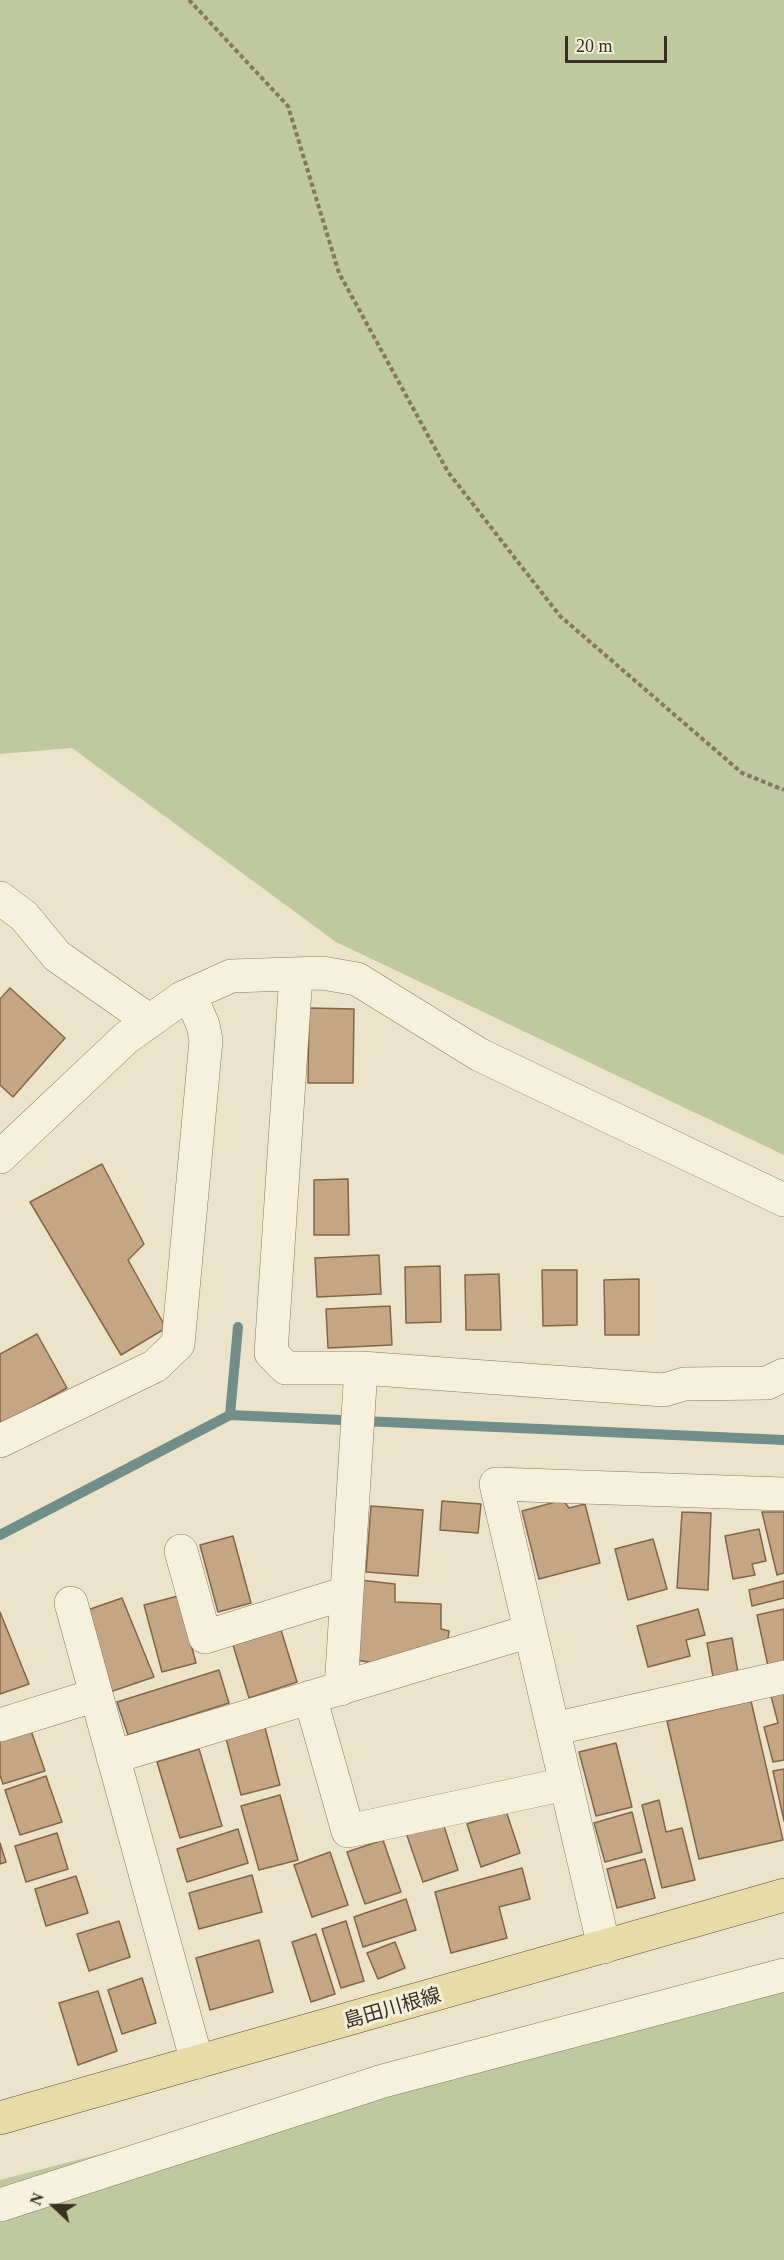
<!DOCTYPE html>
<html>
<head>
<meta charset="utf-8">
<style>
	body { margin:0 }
	#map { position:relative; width:784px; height:2260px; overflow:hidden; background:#ebe4ca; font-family:Georgia,serif }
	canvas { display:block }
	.north { position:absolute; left:24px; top:2176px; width:60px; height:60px; -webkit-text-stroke:4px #f3eed9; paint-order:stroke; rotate:292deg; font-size:16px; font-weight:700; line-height:24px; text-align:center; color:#382f22 }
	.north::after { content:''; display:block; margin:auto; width:21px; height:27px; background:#382f22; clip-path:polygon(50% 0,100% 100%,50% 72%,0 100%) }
	.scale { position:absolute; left:565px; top:36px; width:102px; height:27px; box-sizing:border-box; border:3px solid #382f22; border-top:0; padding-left:8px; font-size:18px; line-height:21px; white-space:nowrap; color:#382f22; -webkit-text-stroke:4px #f3eed9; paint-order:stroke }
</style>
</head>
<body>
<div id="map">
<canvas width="784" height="2260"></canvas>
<div class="north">N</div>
<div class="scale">20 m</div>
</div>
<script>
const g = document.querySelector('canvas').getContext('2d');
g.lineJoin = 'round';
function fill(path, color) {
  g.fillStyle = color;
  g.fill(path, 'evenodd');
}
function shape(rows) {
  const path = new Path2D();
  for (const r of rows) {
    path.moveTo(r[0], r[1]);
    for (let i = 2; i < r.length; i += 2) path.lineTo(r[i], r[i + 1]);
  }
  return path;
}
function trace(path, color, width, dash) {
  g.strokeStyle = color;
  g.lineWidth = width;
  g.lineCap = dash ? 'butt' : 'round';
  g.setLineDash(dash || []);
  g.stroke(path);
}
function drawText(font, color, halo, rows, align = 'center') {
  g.font = font + ' Georgia,"Noto Sans JP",serif';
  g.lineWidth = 6;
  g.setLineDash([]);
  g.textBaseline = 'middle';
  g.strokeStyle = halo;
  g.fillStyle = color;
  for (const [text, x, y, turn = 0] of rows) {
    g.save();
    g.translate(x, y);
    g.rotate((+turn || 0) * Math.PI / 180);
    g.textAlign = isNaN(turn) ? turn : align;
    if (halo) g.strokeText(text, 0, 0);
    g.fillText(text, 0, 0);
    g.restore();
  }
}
const green = shape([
	[0,0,784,0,784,1155,336,942,72,748,0,754],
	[784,1977,784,2260,0,2260,0,2180]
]);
const stream = shape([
	[230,1415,238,1327],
	[0,1535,230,1415,784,1440]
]);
const building = shape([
	[10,988,65,1038,13,1097,0,1085,0,999,10,988],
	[309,1008,354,1009,353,1083,308,1083,309,1008],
	[102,1164,144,1244,128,1260,166,1328,121,1355,30,1202,102,1164],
	[348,1179,349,1235,314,1235,314,1180,348,1179],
	[379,1255,381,1294,317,1297,315,1258,379,1255],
	[440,1266,441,1322,406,1323,405,1267,440,1266],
	[542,1270,577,1270,577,1325,543,1326,542,1270],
	[499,1274,501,1330,466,1330,465,1275,499,1274],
	[639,1279,639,1335,605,1335,604,1280,639,1279],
	[390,1306,392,1345,328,1348,326,1309,390,1306],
	[37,1334,67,1388,0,1425,0,1354,37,1334],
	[563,1500,569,1508,585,1504,600,1563,539,1579,522,1511,563,1500],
	[442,1501,481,1504,478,1533,440,1530,442,1501],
	[371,1506,423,1510,418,1576,366,1572,371,1506],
	[682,1512,711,1513,708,1590,677,1588,682,1512],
	[762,1512,784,1512,784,1573,777,1575,762,1512],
	[759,1529,766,1561,752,1564,755,1575,733,1579,725,1536,759,1529],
	[233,1536,251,1603,218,1612,200,1545,233,1536],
	[653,1539,667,1589,628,1600,615,1549,653,1539],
	[360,1580,395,1584,395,1602,441,1604,441,1629,449,1631,447,1646,386,1665,356,1660,360,1580],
	[784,1581,784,1598,752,1606,749,1590,784,1581],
	[178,1596,196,1663,162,1672,144,1605,178,1596],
	[122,1598,154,1677,104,1694,76,1614,122,1598],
	[698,1609,705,1635,686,1640,690,1656,648,1667,637,1626,698,1609],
	[784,1609,784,1662,768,1666,757,1615,784,1609],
	[0,1612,29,1684,0,1694,0,1612],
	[281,1630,297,1682,249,1698,233,1645,281,1630],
	[732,1638,738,1673,713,1677,707,1643,732,1638],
	[219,1670,229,1703,128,1735,117,1702,219,1670],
	[784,1689,784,1760,773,1762,764,1727,778,1723,770,1692,784,1689],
	[751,1701,783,1840,699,1859,667,1721,751,1701],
	[263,1720,280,1785,241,1795,224,1731,263,1720],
	[29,1725,45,1771,3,1784,0,1775,0,1735,29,1725],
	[616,1743,632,1807,596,1816,579,1752,616,1743],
	[199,1749,222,1826,180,1838,157,1762,199,1749],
	[784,1769,784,1821,773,1771,784,1769],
	[46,1776,62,1822,20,1835,5,1790,46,1776],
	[280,1795,298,1860,259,1870,241,1806,280,1795],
	[659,1800,666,1832,682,1828,695,1880,662,1888,642,1805,659,1800],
	[506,1811,520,1853,481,1867,467,1824,506,1811],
	[632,1812,642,1852,605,1862,594,1823,632,1812],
	[441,1817,458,1870,423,1882,405,1830,441,1817],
	[238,1829,248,1863,187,1882,177,1849,238,1829],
	[57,1833,68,1869,26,1882,15,1846,57,1833],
	[383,1840,401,1892,365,1904,347,1852,383,1840],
	[0,1843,6,1862,0,1864,0,1843],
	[330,1852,348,1905,312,1917,294,1865,330,1852],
	[645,1859,655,1898,617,1908,607,1869,645,1859],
	[522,1868,530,1899,499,1907,507,1938,451,1953,435,1892,522,1868],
	[252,1875,262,1912,199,1929,189,1893,252,1875],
	[76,1876,88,1913,46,1926,35,1889,76,1876],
	[406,1899,416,1930,363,1947,354,1917,406,1899],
	[119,1921,130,1957,89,1971,77,1934,119,1921],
	[346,1921,364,1981,341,1988,322,1929,346,1921],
	[316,1934,335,1994,311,2002,292,1942,316,1934],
	[259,1940,273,1992,210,2010,196,1958,259,1940],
	[395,1942,405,1968,378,1979,367,1953,395,1942],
	[142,1978,156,2023,122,2034,108,1990,142,1978],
	[98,1991,117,2051,78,2065,59,2003,98,1991]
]);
const path = shape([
	[189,0,288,106,339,273,448,472,560,616,742,773,784,790]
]);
const street = shape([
	[0,898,24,916,57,956,150,1021],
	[296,974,271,1353,286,1368,361,1368,664,1390,684,1384,767,1383,784,1375],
	[0,1157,126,1038,182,998,231,976,322,973,357,979,480,1055,784,1200],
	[0,1441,155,1366,178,1344,206,1040,203,1025,190,995],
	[181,1551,205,1637,346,1593],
	[71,1603,197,2062],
	[341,1689,361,1368],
	[310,1697,348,1831,565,1784],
	[0,1725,96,1695],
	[553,1729,784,1677],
	[113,1757,530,1631],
	[604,1947,496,1484,784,1494],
	[0,2205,383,2081,784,1975]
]);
const primary = shape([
	[0,2118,784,1895]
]);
const streetNames = [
	["島田川根線",392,2007,-16]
];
fill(green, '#bfc89f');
trace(stream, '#718e8a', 10);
fill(building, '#c5a684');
trace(building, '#836548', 1.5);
trace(street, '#867860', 34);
trace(primary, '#554634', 34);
trace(path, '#867860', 4, [4.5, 3]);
trace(street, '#f6f1dd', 33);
trace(primary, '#e9dba7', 33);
drawText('20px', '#382f22', '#f3eed9', streetNames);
</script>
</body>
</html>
